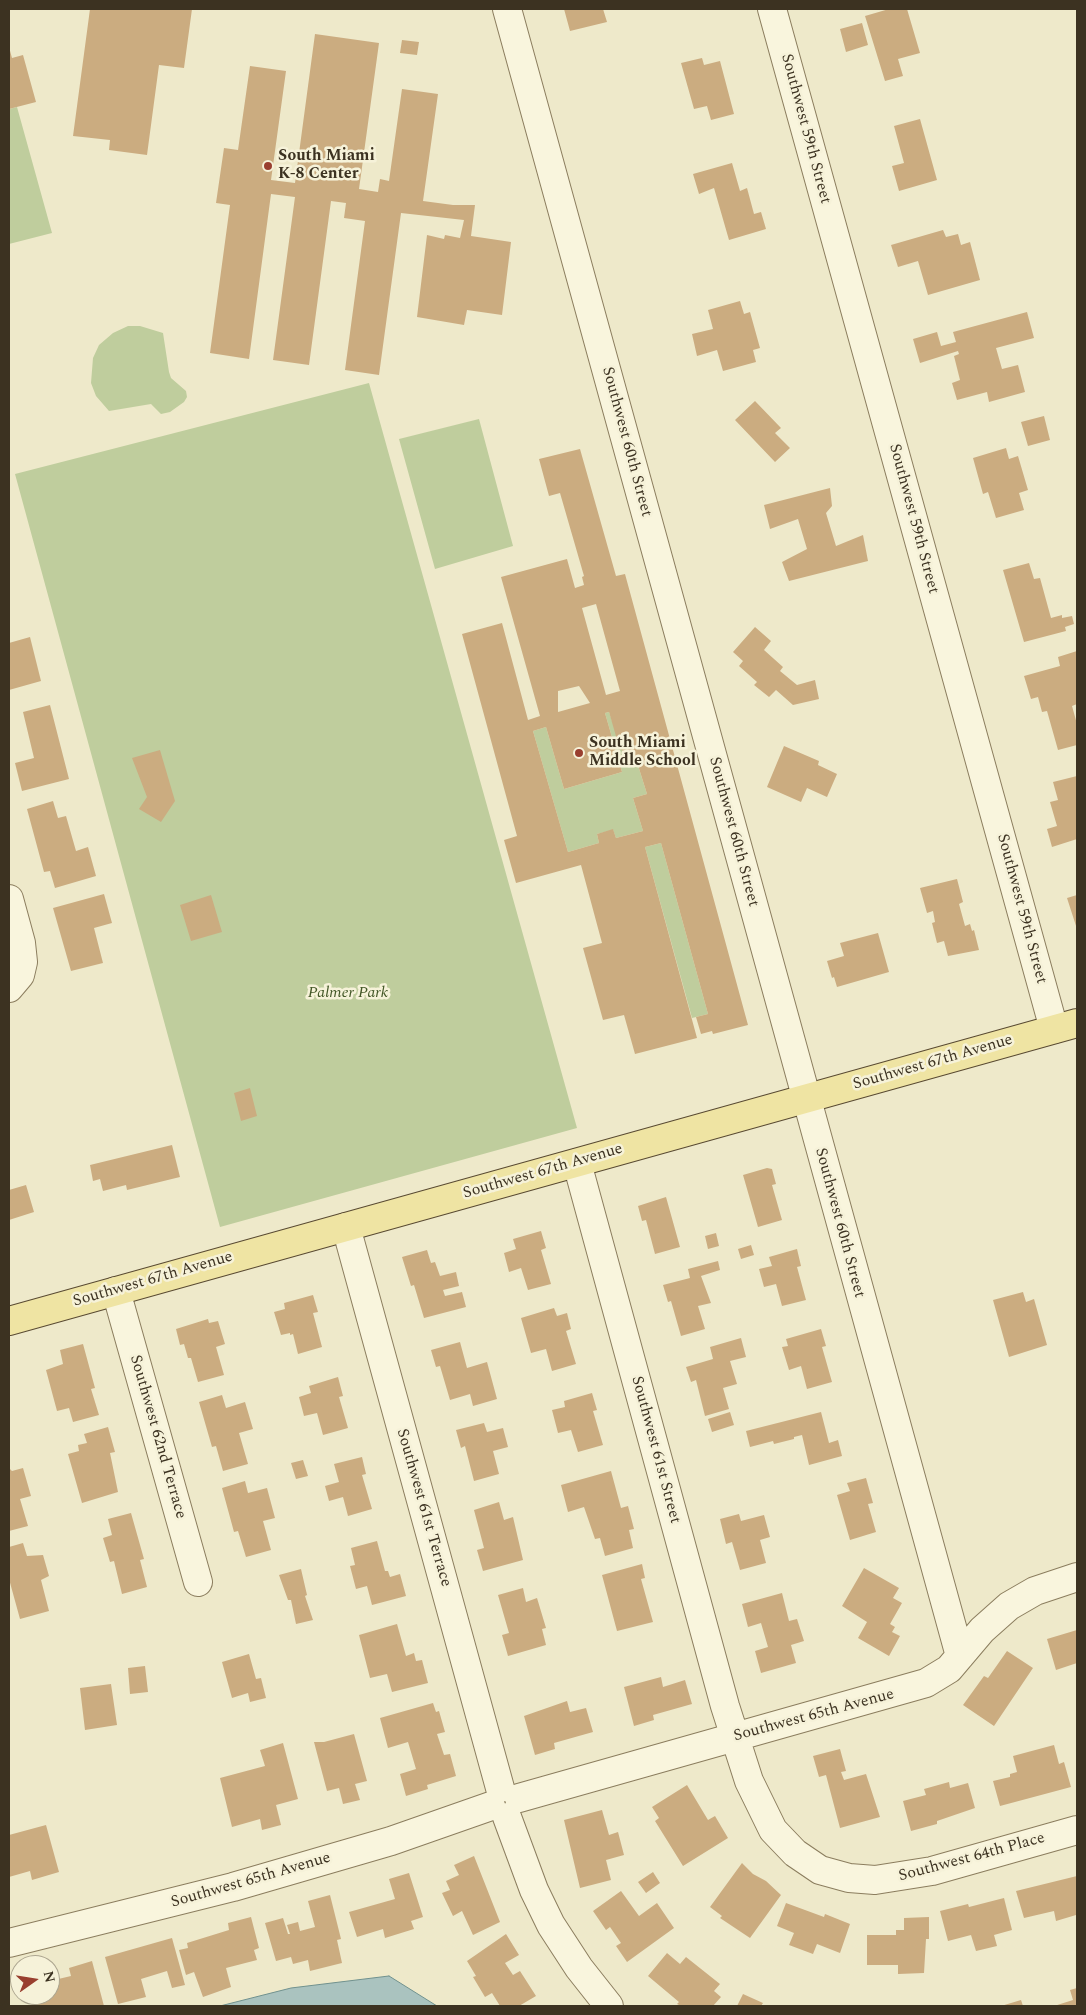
<!DOCTYPE html>
<html>
<head>
<meta charset="utf-8">
<style>
	body { margin:0 }
	#map { position:relative; width:1086px; height:2015px; overflow:hidden; background:#eee9ca; font-family:Spectral,serif }
	canvas { display:block }
	.frame { position:absolute; inset:0; border:10px solid #3c3221; pointer-events:none }
	.north { position:absolute; left:10px; top:1955px; width:50px; height:50px; box-sizing:border-box; background:#f6f2d9; border:1px solid #aca58f; border-radius:50%; rotate:77deg; font-size:14px; font-weight:700; line-height:20px; text-align:center; color:#3c3221 }
	.north::after { content:''; display:block; margin:auto; width:18px; height:22px; background:#993f2f; clip-path:polygon(50% 0,100% 100%,50% 72%,0 100%) }
</style>
</head>
<body>
<div id="map">
<canvas width="1086" height="2015"></canvas>
<div class="frame"></div>
<div class="north">N</div>
</div>
<script>
const g = document.querySelector('canvas').getContext('2d');
g.lineJoin = 'round';
function fill(path, color) {
  g.fillStyle = color;
  g.fill(path, 'evenodd');
}
function shape(rows) {
  const path = new Path2D();
  for (const r of rows) {
    path.moveTo(r[0], r[1]);
    for (let i = 2; i < r.length; i += 2) path.lineTo(r[i], r[i + 1]);
  }
  return path;
}
function trace(path, color, width, dash) {
  g.strokeStyle = color;
  g.lineWidth = width;
  g.lineCap = dash ? 'butt' : 'round';
  g.setLineDash(dash || []);
  g.stroke(path);
}
function drawText(font, color, halo, rows, align = 'center') {
  g.font = font + ' Spectral,serif';
  g.lineWidth = 5;
  g.setLineDash([]);
  g.textBaseline = 'middle';
  g.strokeStyle = halo;
  g.fillStyle = color;
  for (const [text, x, y, turn = 0] of rows) {
    g.save();
    g.translate(x, y);
    g.rotate((+turn || 0) * Math.PI / 180);
    g.textAlign = isNaN(turn) ? turn : align;
    if (halo) g.strokeText(text, 0, 0);
    g.fillText(text, 0, 0);
    g.restore();
  }
}
const green = shape([
	[17,107,52,233,9,244,9,109],
	[128,326,140,326,163,333,169,372,171,378,186,391,187,397,184,402,170,412,161,414,151,404,109,411,96,396,91,383,93,358,99,345,113,333],
	[369,383,577,1128,220,1227,15,474],
	[479,419,513,546,435,569,399,439],
	[609,712,626,761,636,759,647,794,633,798,643,831,616,838,613,830,597,834,599,843,568,852,533,731,546,727,564,789,622,772,605,713],
	[661,843,708,1014,692,1018,645,847]
]);
const water = shape([
	[389,1976,437,2006,220,2006,291,1988,389,1976]
]);
const building = shape([
	[90,9,192,9,184,68,159,65,147,155,109,150,110,140,73,136],
	[564,9,603,9,607,22,570,31],
	[889,9,907,9,920,53,898,59,903,76,885,81,865,16],
	[862,23,868,45,846,52,840,29],
	[315,34,379,43,359,189,378,192,380,179,389,181,402,89,438,94,423,201,453,205,475,205,471,236,511,242,502,315,467,310,464,325,417,317,427,235,444,239,445,235,460,238,464,220,401,213,379,375,345,370,365,221,344,218,346,203,331,201,309,365,273,360,295,197,271,194,249,359,210,353,230,205,216,203,224,148,238,150,250,66,286,71,271,180,295,183],
	[402,40,419,42,417,55,400,53],
	[9,47,12,58,23,55,36,102,9,109],
	[702,58,704,65,720,61,734,114,711,120,707,106,694,109,681,63],
	[920,119,937,180,899,191,892,166,904,163,894,126],
	[732,163,740,191,747,188,754,214,761,212,766,229,729,240,714,188,699,194,693,174],
	[943,230,946,237,958,234,961,245,970,242,980,280,928,295,918,261,898,267,891,245],
	[740,301,744,314,750,312,760,348,753,350,756,362,723,371,717,350,697,356,692,334,713,329,708,310],
	[1027,312,1034,338,996,348,1002,369,1018,365,1025,392,989,402,987,392,957,400,952,383,960,380,954,356,959,354,958,351,920,363,913,339,937,332,941,346,956,342,953,332],
	[755,401,781,428,775,433,790,448,775,462,735,420],
	[1044,416,1050,440,1028,446,1021,422],
	[1006,448,1009,459,1018,456,1028,490,1019,493,1024,510,996,518,988,492,983,494,973,458],
	[580,449,616,576,625,574,748,1025,713,1034,712,1031,701,1034,696,1017,708,1014,661,843,645,847,697,1038,635,1054,624,1015,603,1020,583,948,602,943,581,865,516,883,504,840,517,836,462,634,502,623,528,720,540,716,501,577,567,559,575,588,584,585,582,577,584,576,560,493,549,496,539,459],
	[596,604,620,691,606,695,582,608],
	[579,686,590,703,558,712,558,691],
	[609,712,620,750,622,749,626,761,636,759,647,794,633,798,643,831,616,838,613,829,597,834,599,843,568,852,533,731,546,727,564,789,622,772,605,713],
	[830,488,832,506,826,513,836,546,863,535,868,561,789,581,782,562,807,549,798,519,770,529,764,505],
	[1029,563,1034,579,1040,578,1051,618,1062,615,1062,618,1072,616,1074,624,1065,627,1066,631,1024,642,1003,570],
	[755,627,771,641,764,650,783,667,780,671,797,685,815,680,819,699,793,705,776,690,769,697,754,685,757,682,739,666,743,661,733,652],
	[30,637,41,681,9,690,9,643],
	[1077,651,1077,704,1072,706,1077,724,1077,745,1058,750,1047,711,1042,712,1038,697,1031,699,1024,676,1060,666,1058,657],
	[50,705,69,779,22,791,15,763,34,758,23,712],
	[784,746,819,761,818,765,837,774,827,797,807,788,801,802,767,787],
	[160,750,175,801,161,822,139,809,147,797,132,758],
	[1077,776,1077,839,1052,847,1047,829,1057,826,1050,802,1058,800,1053,782],
	[53,801,58,818,66,816,76,851,88,847,96,876,55,888,50,871,44,872,27,809],
	[957,879,963,902,959,904,965,926,970,924,972,931,974,930,979,950,948,956,944,941,937,943,932,923,935,922,933,911,927,913,920,888],
	[104,894,112,923,94,928,103,963,71,971,53,908],
	[211,895,222,932,191,941,180,905],
	[1077,895,1077,929,1067,898],
	[878,933,889,972,837,987,834,977,832,978,827,961,844,956,840,943],
	[250,1088,257,1116,241,1121,234,1093],
	[172,1145,180,1177,127,1190,126,1185,103,1191,100,1179,93,1181,90,1165],
	[767,1168,772,1169,776,1184,772,1185,782,1220,758,1227,743,1175],
	[26,1185,34,1212,9,1220,9,1190],
	[666,1197,680,1247,655,1254,646,1220,642,1221,638,1206],
	[541,1231,546,1248,541,1250,551,1284,528,1290,521,1268,509,1272,504,1253,516,1249,513,1239],
	[716,1233,719,1246,708,1249,705,1236],
	[751,1245,754,1255,741,1259,738,1249],
	[797,1249,801,1266,797,1267,806,1300,782,1306,776,1284,764,1287,759,1269,772,1266,769,1257],
	[427,1250,431,1263,435,1262,440,1276,456,1272,459,1286,443,1290,445,1296,462,1292,466,1307,424,1318,414,1285,411,1286,402,1257],
	[718,1261,720,1270,701,1276,711,1303,698,1306,705,1329,681,1336,671,1301,668,1302,663,1285,690,1278,688,1269],
	[1023,1292,1026,1302,1034,1299,1047,1345,1009,1357,993,1300],
	[313,1295,318,1312,313,1313,322,1347,298,1354,293,1334,290,1335,290,1333,281,1335,274,1312,285,1309,284,1303],
	[554,1308,557,1316,567,1313,571,1329,566,1331,576,1364,552,1371,546,1349,531,1353,521,1318],
	[208,1319,209,1323,218,1321,225,1344,216,1347,224,1375,198,1382,191,1358,188,1358,184,1344,180,1345,176,1329],
	[821,1329,826,1346,822,1347,832,1382,807,1389,801,1366,789,1370,782,1347,788,1346,786,1339],
	[741,1338,746,1357,730,1361,737,1384,723,1388,729,1409,705,1416,696,1380,691,1382,686,1367,713,1359,710,1347],
	[460,1342,467,1368,487,1362,497,1399,473,1406,470,1394,450,1400,440,1366,436,1367,431,1350],
	[83,1344,95,1388,91,1389,99,1415,73,1422,69,1408,57,1411,46,1370,63,1364,60,1350],
	[338,1377,343,1396,339,1397,348,1428,323,1435,317,1413,304,1416,299,1397,311,1393,309,1386],
	[592,1393,597,1410,593,1411,603,1445,578,1452,571,1430,558,1433,552,1410,565,1407,564,1401],
	[222,1395,226,1408,245,1402,253,1429,239,1433,248,1464,223,1471,216,1446,212,1447,199,1402],
	[730,1412,734,1425,712,1432,708,1419],
	[821,1412,829,1443,838,1440,842,1456,809,1465,802,1435,794,1437,794,1439,774,1444,773,1441,750,1447,746,1431],
	[484,1423,487,1432,503,1428,508,1447,493,1451,499,1474,474,1481,465,1446,461,1448,456,1430],
	[108,1427,115,1452,110,1453,118,1492,82,1503,68,1454,79,1451,78,1445,87,1443,84,1434],
	[362,1457,366,1474,362,1475,372,1509,348,1516,343,1497,329,1501,325,1486,339,1482,334,1464],
	[303,1460,308,1476,296,1479,291,1463],
	[9,1468,12,1471,23,1468,31,1496,20,1499,28,1526,9,1531],
	[611,1471,621,1508,628,1506,634,1529,629,1530,633,1548,605,1556,600,1538,595,1539,584,1507,568,1512,561,1485],
	[866,1478,873,1503,868,1504,876,1532,850,1540,837,1495,850,1491,847,1483],
	[245,1481,248,1493,267,1488,275,1518,263,1521,271,1550,246,1557,238,1531,234,1532,222,1488],
	[499,1502,504,1520,513,1517,523,1560,483,1571,477,1550,484,1548,474,1510],
	[131,1513,144,1559,140,1560,147,1587,122,1594,114,1561,110,1562,103,1538,112,1535,108,1519],
	[739,1514,741,1521,764,1515,770,1537,760,1540,766,1563,740,1570,732,1542,726,1544,720,1519],
	[377,1541,385,1571,388,1571,390,1577,400,1574,406,1596,372,1605,367,1586,356,1589,350,1566,355,1565,351,1548],
	[23,1543,27,1556,43,1555,49,1576,41,1580,49,1611,20,1619,9,1579,9,1547],
	[642,1564,645,1578,641,1579,653,1622,617,1631,602,1575],
	[864,1568,899,1588,893,1598,902,1603,890,1624,895,1627,892,1632,900,1636,889,1656,858,1638,867,1622,842,1606],
	[301,1569,307,1595,305,1596,313,1620,296,1624,291,1600,288,1600,279,1575],
	[523,1588,526,1602,537,1598,546,1628,542,1629,546,1645,508,1656,502,1635,509,1633,498,1595],
	[782,1593,789,1621,797,1619,804,1641,791,1645,796,1663,761,1673,755,1651,768,1647,761,1623,748,1627,742,1604],
	[397,1624,406,1656,414,1653,416,1661,422,1660,428,1683,392,1692,387,1674,370,1678,359,1635],
	[1077,1630,1077,1663,1056,1670,1047,1639],
	[1007,1651,1033,1668,994,1726,963,1705,984,1676,988,1678],
	[249,1654,256,1679,261,1678,266,1698,250,1702,248,1693,232,1698,222,1662],
	[145,1666,148,1692,130,1694,128,1668],
	[661,1677,663,1687,685,1680,692,1704,653,1715,654,1720,634,1726,624,1687],
	[111,1684,117,1725,85,1730,80,1688],
	[567,1701,570,1712,586,1708,593,1732,554,1743,555,1749,535,1755,524,1716],
	[433,1703,436,1712,439,1711,445,1732,437,1734,444,1755,450,1754,456,1776,427,1785,428,1789,406,1796,400,1774,416,1769,408,1742,388,1748,380,1718],
	[354,1734,367,1781,355,1784,360,1800,343,1804,339,1788,327,1791,314,1742,324,1742],
	[283,1743,298,1799,276,1805,281,1825,262,1830,260,1819,232,1827,220,1778,265,1766,260,1750],
	[1054,1745,1059,1764,1064,1762,1071,1787,1000,1806,993,1781,1010,1777,1010,1774,1017,1772,1013,1756],
	[840,1749,846,1771,841,1772,844,1780,866,1774,880,1817,840,1828,826,1775,819,1777,813,1756],
	[949,1782,950,1788,968,1783,975,1808,937,1821,937,1824,911,1831,903,1801,926,1795,924,1789],
	[687,1785,708,1820,715,1816,728,1838,683,1866,655,1821,659,1818,652,1807],
	[602,1810,609,1835,618,1832,624,1855,606,1860,611,1880,580,1888,564,1820],
	[46,1825,59,1872,32,1880,30,1871,9,1877,9,1835],
	[474,1856,500,1922,473,1935,462,1911,453,1916,442,1893,450,1890,446,1881,459,1875,454,1865],
	[742,1863,753,1874,766,1881,781,1895,750,1938,720,1918,722,1916,710,1907],
	[653,1872,660,1883,646,1893,638,1882],
	[409,1873,423,1917,411,1921,414,1929,385,1938,383,1929,357,1937,349,1912,395,1899,389,1879],
	[1077,1876,1076,1915,1056,1921,1054,1911,1024,1918,1016,1891],
	[621,1891,639,1916,657,1903,674,1928,627,1962,616,1946,621,1943,610,1927,606,1930,593,1911],
	[330,1895,341,1939,337,1940,342,1963,310,1971,308,1960,293,1964,291,1957,276,1961,265,1923,283,1918,288,1934,290,1934,287,1925,298,1922,300,1931,315,1927,308,1901],
	[1004,1898,1012,1930,994,1935,997,1946,976,1951,971,1935,948,1941,940,1911,968,1904,969,1907],
	[786,1903,824,1917,825,1914,850,1924,840,1953,817,1944,813,1954,789,1945,794,1933,777,1926],
	[251,1917,259,1948,254,1950,257,1960,226,1968,231,1987,203,1997,194,1972,186,1975,179,1950,188,1948,187,1943,229,1930,228,1923],
	[929,1917,929,1939,926,1939,924,1973,898,1974,898,1965,867,1965,867,1935,896,1935,896,1930,904,1930,904,1918],
	[506,1934,519,1955,505,1963,513,1975,520,1971,536,1996,519,2006,500,2006,492,1993,485,1997,473,1977,476,1976,467,1961],
	[172,1938,185,1985,172,1988,167,1971,141,1979,146,1997,118,2004,105,1957],
	[667,1953,680,1964,686,1957,720,1984,714,1991,721,1997,713,2006,681,2006,677,2004,679,2002,648,1976],
	[92,1961,104,2006,32,2006,29,1995,50,1995,50,1981,71,1976,69,1968],
	[1077,1988,1077,2006,1054,2006,1073,2000,1070,1990],
	[743,1994,763,2003,761,2006,737,2006],
	[1021,2000,1023,2006,1001,2006]
]);
const minor = shape([
	[507,9,960,1656],
	[772,9,1054,1029],
	[9,899,21,943,23,962,20,975,9,988],
	[577,1163,725,1706,749,1781,773,1830,795,1853,820,1870,849,1878,875,1880,932,1871,1077,1830],
	[346,1227,500,1788],
	[116,1291,198,1582],
	[519,1798,926,1683,949,1669,982,1630,1009,1606,1035,1591,1077,1577],
	[507,1817,534,1890,551,1925,579,1968,609,2006],
	[9,1943,233,1887,391,1841,491,1806]
]);
const major = shape([
	[9,1321,1077,1023]
]);
const markers = [
	[268,166,5,"#993f2f"],
	[579,753,5,"#993f2f"]
];
const streetNames = [
	["Southwest 59th Street",805,129,75],
	["Southwest 60th Street",626,442,75],
	["Southwest 59th Street",913,519,75],
	["Southwest 60th Street",733,832,75],
	["Southwest 59th Street",1021,909,75],
	["Southwest 67th Avenue",933,1063,-16],
	["Southwest 67th Avenue",543,1172,-16],
	["Southwest 60th Street",839,1223,75],
	["Southwest 67th Avenue",153,1280,-16],
	["Southwest 62nd Terrace",157,1437,74],
	["Southwest 61st Street",655,1450,75],
	["Southwest 61st Terrace",423,1508,74],
	["Southwest 65th Avenue",814,1716,-15],
	["Southwest 64th Place",972,1858,-15],
	["Southwest 65th Avenue",251,1881,-16]
];
const poiNames = [
	["South Miami",278,157],
	["K-8 Center",278,175],
	["South Miami",589,744],
	["Middle School",589,762]
];
const parkNames = [
	["Palmer Park",348,994]
];
fill(green, '#bfcd9d');
fill(water, '#aac3bf');
trace(water, '#70918e', 1);
fill(building, '#cbac80');
trace(minor, '#8b7d5e', 30);
trace(major, '#594a32', 30);
trace(minor, '#f9f5dd', 28);
trace(major, '#efe4a3', 28);
for (const [x, y, r, color] of markers) {
  const dot = new Path2D();
  dot.arc(x, y, r, 0, 2 * Math.PI);
  g.fillStyle = color;
  g.fill(dot);
  trace(dot, '#f6f2d9', 2);
}
drawText('16px', '#3c3221', '#f6f2d9', streetNames);
drawText('bold 16px', '#3c3221', '#f6f2d9', poiNames, 'left');
drawText('italic 16px', '#445828', '#f6f2d9', parkNames);
</script>
</body>
</html>
